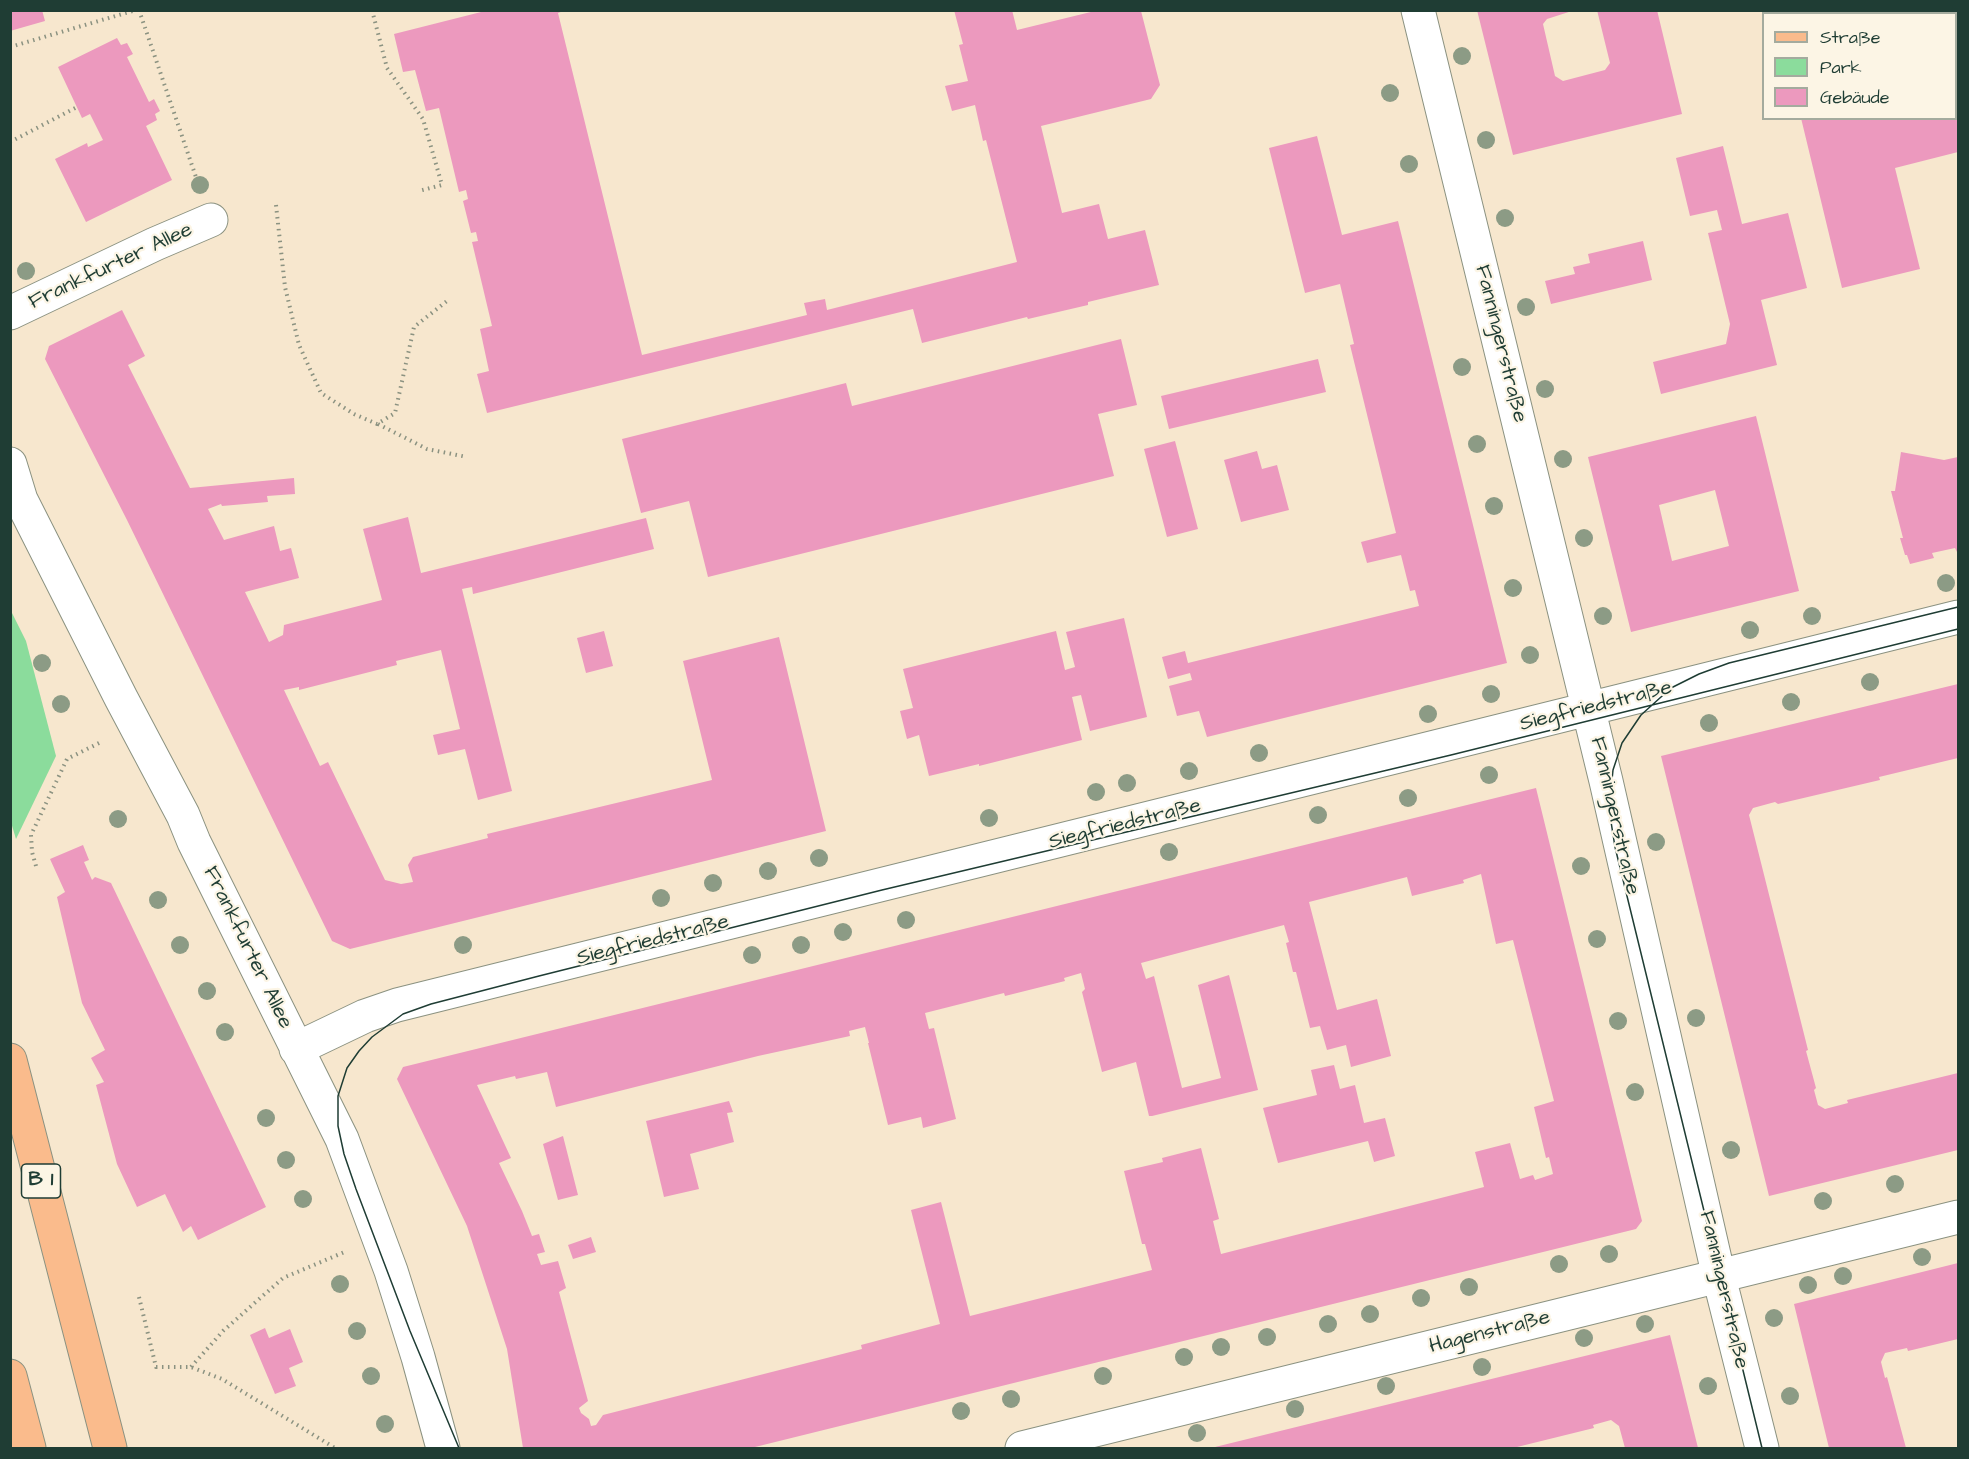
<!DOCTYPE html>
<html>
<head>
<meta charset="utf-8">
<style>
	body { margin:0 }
	#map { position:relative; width:1969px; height:1459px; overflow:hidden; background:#f7e7ce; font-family:"Architects Daughter",sans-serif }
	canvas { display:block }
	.frame { position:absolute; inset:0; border:12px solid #1f3d34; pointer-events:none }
	.legend { position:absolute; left:1762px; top:12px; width:195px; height:108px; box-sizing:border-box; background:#fcf5e5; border:2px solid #a4ab9e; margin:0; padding:8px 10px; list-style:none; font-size:18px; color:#1f3d34 }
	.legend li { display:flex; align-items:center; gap:12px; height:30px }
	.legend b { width:30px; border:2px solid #a4ab9e }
</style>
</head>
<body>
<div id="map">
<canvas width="1969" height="1459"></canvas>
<div class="frame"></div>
<ul class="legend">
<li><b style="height:8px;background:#fabb8c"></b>Straße</li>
<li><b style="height:16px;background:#8bdc9c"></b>Park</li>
<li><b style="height:16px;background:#ec99be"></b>Gebäude</li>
</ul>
</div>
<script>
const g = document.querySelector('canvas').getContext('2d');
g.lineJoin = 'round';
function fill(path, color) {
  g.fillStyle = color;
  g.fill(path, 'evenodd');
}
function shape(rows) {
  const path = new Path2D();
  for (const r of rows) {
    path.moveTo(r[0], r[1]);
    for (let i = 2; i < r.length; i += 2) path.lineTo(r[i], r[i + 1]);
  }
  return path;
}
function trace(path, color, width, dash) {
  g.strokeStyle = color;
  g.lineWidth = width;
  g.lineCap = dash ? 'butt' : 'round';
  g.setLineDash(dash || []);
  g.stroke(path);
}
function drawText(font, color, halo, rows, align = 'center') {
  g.font = font + ' "Architects Daughter",sans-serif';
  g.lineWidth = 4.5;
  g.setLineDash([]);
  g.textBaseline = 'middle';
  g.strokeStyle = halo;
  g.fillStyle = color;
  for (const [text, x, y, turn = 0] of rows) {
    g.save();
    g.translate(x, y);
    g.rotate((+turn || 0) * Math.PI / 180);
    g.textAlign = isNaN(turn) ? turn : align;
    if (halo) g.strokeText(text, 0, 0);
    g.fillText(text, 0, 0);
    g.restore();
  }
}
const green = shape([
	[10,609,26,641,56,756,16,839,10,819]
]);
const building = shape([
	[10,10,42,10,45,21,10,31],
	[489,10,566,10,558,13,642,355,807,315,804,303,825,299,827,310,1017,262,986,140,983,141,975,105,952,111,945,86,968,81,959,45,963,44,954,10,1012,10,1017,30,1099,10,1141,11,1160,85,1151,99,1041,126,1062,213,1099,204,1108,239,1145,230,1159,285,1088,302,1088,305,1028,319,1027,317,922,343,913,309,487,413,477,374,489,371,480,329,492,326,472,242,478,241,476,232,471,233,463,201,468,199,466,190,459,192,439,108,426,111,415,70,403,72,394,34],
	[1477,10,1575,10,1547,19,1543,24,1555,76,1563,81,1605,70,1610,63,1597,10,1657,10,1682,114,1513,155],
	[117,38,121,45,127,43,133,54,127,57,149,102,154,99,160,111,155,114,157,120,146,126,172,180,86,222,55,159,87,143,88,147,103,140,90,114,82,118,58,67],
	[1956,68,1958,68,1958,152,1895,168,1920,269,1842,288,1801,118,1956,118],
	[1317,136,1342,235,1398,221,1507,663,1207,737,1199,711,1177,716,1169,686,1192,680,1190,673,1168,679,1162,657,1185,651,1188,663,1419,606,1415,590,1410,591,1401,555,1367,563,1361,542,1396,533,1350,345,1354,344,1340,284,1305,293,1269,148],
	[1723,146,1742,224,1788,213,1807,288,1761,300,1777,365,1661,394,1653,362,1726,344,1730,324,1708,233,1722,230,1717,210,1690,216,1676,158],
	[1643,241,1652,280,1551,304,1545,281,1575,274,1573,267,1590,263,1588,254],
	[122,310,145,356,128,365,190,488,294,478,295,494,267,496,268,502,222,506,221,504,208,509,224,540,274,526,280,551,291,548,299,578,245,592,269,642,283,635,284,625,382,600,363,529,408,517,421,573,646,518,654,549,473,594,472,587,462,589,512,791,478,800,465,749,438,755,433,735,460,729,441,650,396,661,397,665,299,690,299,687,284,690,320,766,328,762,385,880,401,884,413,882,408,865,413,857,488,838,487,834,712,780,683,661,779,637,826,831,350,949,332,941,127,520,45,359,49,346],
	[1121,339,1137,405,1098,414,1114,476,708,577,689,501,641,513,622,439,846,383,852,406],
	[1318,359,1326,392,1169,429,1161,396],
	[1756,416,1799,591,1631,632,1588,457],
	[1715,490,1729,546,1672,561,1659,505],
	[1175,441,1198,529,1167,537,1144,449],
	[1257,451,1262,469,1277,465,1289,510,1241,522,1224,460],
	[1901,452,1944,460,1958,457,1958,552,1957,552,1955,548,1932,553,1934,558,1910,564,1907,555,1905,555,1900,538,1903,538,1891,491,1895,491],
	[1124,618,1147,717,1090,731,1081,695,1072,697,1082,740,979,766,979,764,929,776,919,735,907,739,900,711,913,708,903,669,1056,631,1065,670,1075,667,1066,632],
	[604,631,613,666,586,673,577,638],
	[1958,684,1958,758,1879,777,1880,780,1778,804,1775,802,1753,808,1749,815,1808,1050,1806,1051,1816,1088,1814,1090,1818,1105,1825,1109,1848,1103,1847,1100,1958,1073,1958,1150,1769,1196,1661,756],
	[1536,788,1642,1221,1636,1229,751,1448,523,1448,507,1349,467,1226,397,1079,403,1067],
	[1481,874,1496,944,1513,940,1554,1101,1534,1107,1546,1158,1549,1157,1553,1174,1535,1180,1533,1175,1520,1179,1510,1143,1475,1152,1484,1187,1221,1254,1213,1221,1219,1219,1201,1148,1162,1158,1163,1162,1124,1171,1142,1244,1145,1244,1152,1270,970,1316,941,1202,911,1210,940,1324,861,1345,862,1349,603,1415,596,1425,591,1426,589,1419,581,1413,579,1408,588,1401,559,1292,566,1288,558,1261,541,1265,537,1254,545,1252,539,1234,532,1236,522,1211,499,1163,511,1158,477,1085,515,1076,516,1079,547,1072,556,1107,758,1056,850,1036,849,1031,865,1027,869,1043,868,1043,888,1125,921,1117,923,1128,956,1119,934,1028,929,1029,925,1013,1004,993,1005,996,1065,981,1064,978,1081,973,1085,989,1082,992,1102,1072,1136,1062,1149,1116,1152,1116,1258,1090,1229,975,1198,985,1221,1078,1182,1088,1154,976,1146,979,1141,963,1284,925,1289,942,1286,943,1293,972,1296,972,1310,1028,1320,1026,1327,1050,1346,1045,1351,1067,1391,1056,1377,999,1337,1010,1309,902,1407,877,1412,896,1464,883,1463,880],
	[83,845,89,860,84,862,92,880,95,877,111,883,266,1207,198,1240,191,1226,183,1232,165,1194,137,1207,117,1164,96,1085,104,1082,91,1058,105,1050,82,1003,57,897,65,892,50,859],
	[1334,1065,1340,1089,1355,1085,1364,1123,1385,1118,1395,1156,1374,1162,1368,1141,1278,1163,1263,1108,1317,1095,1311,1070],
	[729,1101,733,1112,727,1113,734,1142,690,1154,699,1189,664,1197,646,1121],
	[563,1136,578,1195,558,1200,543,1144],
	[591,1237,596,1252,573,1259,568,1245],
	[1958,1263,1958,1339,1908,1351,1907,1348,1885,1353,1881,1362,1885,1378,1887,1377,1906,1448,1829,1448,1794,1304],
	[265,1328,269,1338,290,1329,303,1362,289,1368,296,1386,275,1394,250,1335],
	[1670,1335,1698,1448,1625,1448,1619,1426,1611,1420,1593,1425,1594,1428,1513,1448,1211,1448]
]);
const path = shape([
	[139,10,199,186],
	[372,10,387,68,423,119,442,185,419,191],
	[10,47,136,10],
	[10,142,77,107],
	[276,205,285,287,299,345,321,393,354,414,377,424,395,413,414,327,447,301],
	[378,424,427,449,467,457],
	[36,866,32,852,31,835,67,759,103,741],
	[139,1297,156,1367,191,1367,222,1379,335,1448],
	[191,1367,223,1331,283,1278,347,1251]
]);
const minor = shape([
	[1418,10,1606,781,1719,1277,1762,1448],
	[10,313,155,244,211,220],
	[10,464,21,500,121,698,183,815,194,842,342,1139,391,1271,418,1357,443,1448],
	[296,1049,365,1016,397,1005,1958,617],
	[1022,1448,1958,1217]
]);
const major = shape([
	[10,1060,110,1448],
	[10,1376,29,1448]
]);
const tram = shape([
	[459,1448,410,1331,356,1189,344,1154,338,1126,338,1096,347,1068,359,1051,372,1037,403,1014,431,1004,539,976,882,890,1451,755,1958,629],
	[1762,1448,1615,847,1609,809,1613,770,1622,743,1641,715,1671,688,1699,674,1729,663,1958,607]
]);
const trees = [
	[1462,56],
	[1390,93],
	[1486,140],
	[1409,164],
	[200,185],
	[1505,218],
	[26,271],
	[1526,307],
	[1462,367],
	[1545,389],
	[1477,444],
	[1563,459],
	[1494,506],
	[1584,538],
	[1946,583],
	[1513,588],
	[1603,616],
	[1812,616],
	[1750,630],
	[1530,655],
	[42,663],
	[1870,682],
	[1491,694],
	[1791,702],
	[61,704],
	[1428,714],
	[1709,723],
	[1259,753],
	[1189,771],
	[1489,775],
	[1127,783],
	[1096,792],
	[1408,798],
	[1318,815],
	[989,818],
	[118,819],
	[1656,842],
	[1169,852],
	[819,858],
	[1581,866],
	[768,871],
	[713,883],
	[661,898],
	[158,900],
	[906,920],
	[843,932],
	[1597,939],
	[180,945],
	[463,945],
	[801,945],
	[752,955],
	[207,991],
	[1696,1018],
	[1618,1021],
	[225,1032],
	[1635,1092],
	[266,1118],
	[1731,1150],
	[286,1160],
	[1895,1184],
	[303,1199],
	[1823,1201],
	[1609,1254],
	[1922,1257],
	[1559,1264],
	[1843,1276],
	[340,1284],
	[1808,1285],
	[1469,1287],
	[1421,1298],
	[1370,1314],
	[1774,1318],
	[1328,1324],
	[1645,1324],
	[357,1331],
	[1267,1337],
	[1584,1338],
	[1221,1347],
	[1184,1357],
	[1482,1367],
	[371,1376],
	[1103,1376],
	[1386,1386],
	[1708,1386],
	[1790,1396],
	[1011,1399],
	[1295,1409],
	[961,1411],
	[385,1424],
	[1197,1433]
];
const shields = [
	[41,1181,39]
];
const shieldNames = [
	["B 1",41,1181]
];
const streetNames = [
	["Frankfurter Allee",111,267,-25],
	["Fanningerstraße",1500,344,76],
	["Siegfriedstraße",1596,707,-14],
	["Fanningerstraße",1614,816,77],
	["Siegfriedstraße",1125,825,-14],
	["Siegfriedstraße",653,941,-14],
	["Frankfurter Allee",247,948,64],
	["Fanningerstraße",1723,1290,77],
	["Hagenstraße",1490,1333,-14]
];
fill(green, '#8bdc9c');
fill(building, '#ec99be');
trace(minor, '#8b9281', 35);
trace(major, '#8b9281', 35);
trace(path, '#8b9281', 4, [1.5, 4.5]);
trace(minor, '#fff', 33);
trace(major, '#fabb8c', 33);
trace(tram, '#1f3d34', 1.5);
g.fillStyle = '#8c9b85';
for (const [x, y] of trees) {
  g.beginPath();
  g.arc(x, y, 9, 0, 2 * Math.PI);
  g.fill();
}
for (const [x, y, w] of shields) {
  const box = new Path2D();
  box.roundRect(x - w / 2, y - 17, w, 34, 4.5);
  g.fillStyle = '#fcf5e5';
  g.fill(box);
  trace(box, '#1f3d34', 1.5);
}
drawText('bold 20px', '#1f3d34', null, shieldNames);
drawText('21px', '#1f3d34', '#fcf5e5', streetNames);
</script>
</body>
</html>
